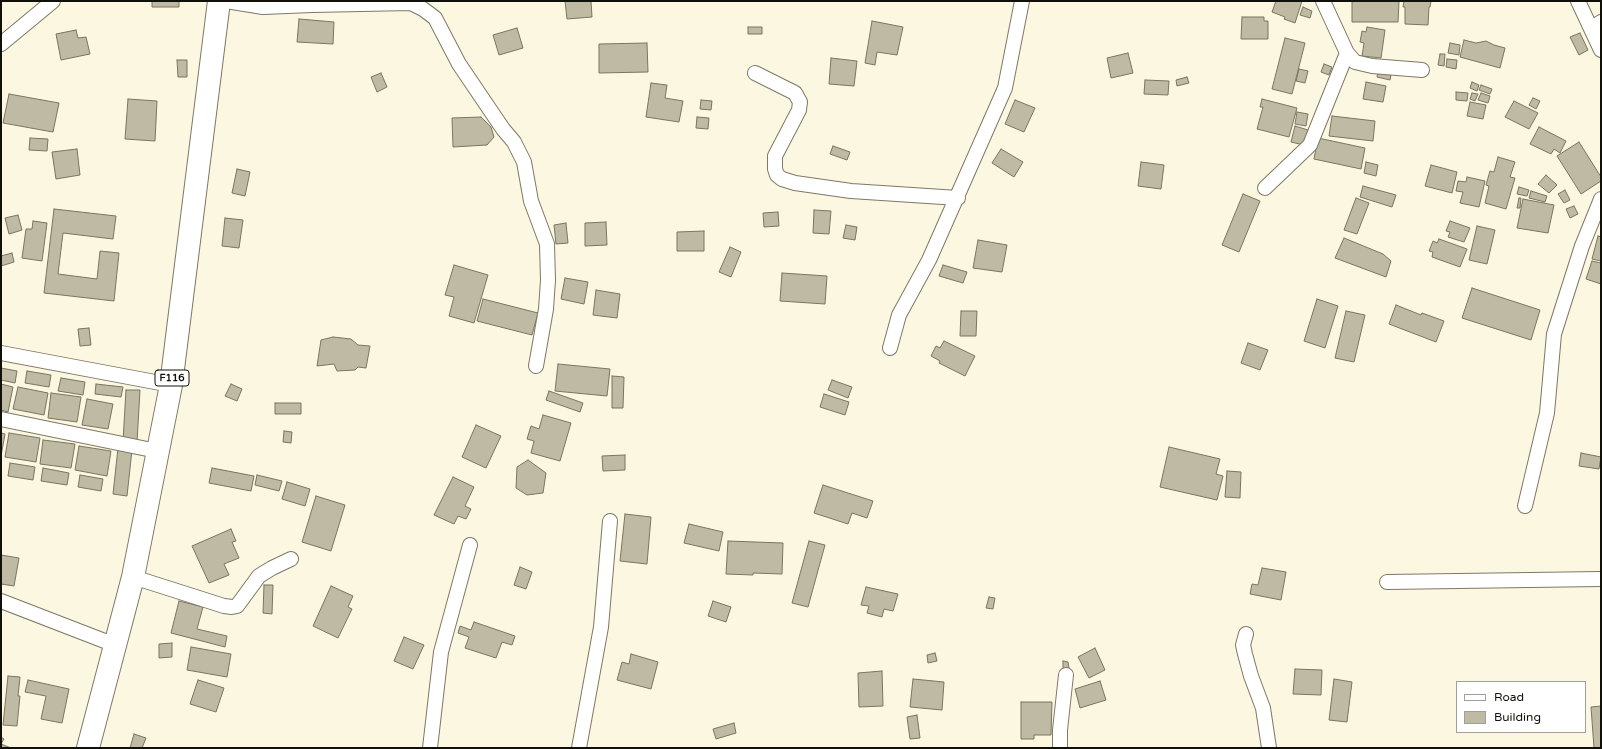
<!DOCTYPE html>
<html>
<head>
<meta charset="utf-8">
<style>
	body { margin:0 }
	#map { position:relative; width:1602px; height:749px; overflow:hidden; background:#fcf7e1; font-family:"Varela Round",sans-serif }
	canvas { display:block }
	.frame { position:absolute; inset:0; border:2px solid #111008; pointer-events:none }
	.legend { position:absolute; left:1456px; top:681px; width:130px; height:52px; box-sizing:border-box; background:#fff; border:1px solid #a09f9c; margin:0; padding:5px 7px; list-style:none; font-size:12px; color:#111008 }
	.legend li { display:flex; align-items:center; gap:8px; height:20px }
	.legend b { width:20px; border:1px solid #a09f9c }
</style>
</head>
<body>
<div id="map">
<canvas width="1602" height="749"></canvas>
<div class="frame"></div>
<ul class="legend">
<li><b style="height:5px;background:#fff"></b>Road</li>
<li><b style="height:11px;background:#bebaa4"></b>Building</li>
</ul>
</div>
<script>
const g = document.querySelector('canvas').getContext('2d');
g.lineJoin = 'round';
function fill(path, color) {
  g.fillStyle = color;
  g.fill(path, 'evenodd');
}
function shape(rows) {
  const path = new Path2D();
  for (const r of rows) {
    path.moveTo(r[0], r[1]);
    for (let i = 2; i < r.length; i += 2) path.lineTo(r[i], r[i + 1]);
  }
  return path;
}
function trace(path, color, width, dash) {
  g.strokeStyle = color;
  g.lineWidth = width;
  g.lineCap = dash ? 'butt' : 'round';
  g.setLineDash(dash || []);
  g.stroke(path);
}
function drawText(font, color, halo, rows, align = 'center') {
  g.font = font + ' "Varela Round",sans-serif';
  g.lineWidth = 4;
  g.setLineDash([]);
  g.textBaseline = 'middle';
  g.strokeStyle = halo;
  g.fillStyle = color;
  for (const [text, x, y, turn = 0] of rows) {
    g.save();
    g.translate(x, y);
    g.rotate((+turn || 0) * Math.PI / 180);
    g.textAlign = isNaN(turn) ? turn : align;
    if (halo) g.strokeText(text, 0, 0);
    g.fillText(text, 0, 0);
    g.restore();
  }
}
const building = shape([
	[152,1,179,1,179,7,152,7,152,1],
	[565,1,591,1,592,17,567,19,565,1],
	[1276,1,1302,1,1295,23,1284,19,1285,17,1272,12,1276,1],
	[1352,1,1399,1,1398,22,1352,22,1352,1],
	[1404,1,1431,1,1430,7,1429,7,1428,25,1405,24,1405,7,1403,7,1404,1],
	[1303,7,1312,11,1310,18,1300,15,1303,7],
	[1242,17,1264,17,1264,21,1268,21,1268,39,1241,39,1242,17],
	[299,19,334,22,333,44,297,42,299,19],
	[872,21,903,27,897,55,877,52,875,65,865,63,872,21],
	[748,27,762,27,762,34,748,34,748,27],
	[1367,27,1385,30,1381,58,1362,56,1364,43,1360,42,1362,31,1366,32,1367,27],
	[517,28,523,48,499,55,493,35,517,28],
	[76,30,78,38,86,37,90,54,61,60,56,34,76,30],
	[1580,33,1588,50,1579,55,1570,37,1580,33],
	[1285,38,1305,43,1292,94,1272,89,1285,38],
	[1464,40,1476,43,1486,41,1494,45,1505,48,1500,68,1460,57,1464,40],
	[647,43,648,72,599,73,599,44,647,43],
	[1450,43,1460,45,1459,55,1448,53,1450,43],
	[1128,53,1133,73,1111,78,1107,58,1128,53],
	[1440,54,1445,54,1444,66,1438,65,1440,54],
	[831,58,857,61,854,86,829,84,831,58],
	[1447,59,1457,60,1456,69,1446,67,1447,59],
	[177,60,187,60,187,77,178,77,177,60],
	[1324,64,1332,67,1329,75,1321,72,1324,64],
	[1299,69,1308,71,1305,83,1296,81,1299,69],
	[1378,72,1391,75,1390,80,1377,77,1378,72],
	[381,73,387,87,377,92,371,77,381,73],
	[1187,77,1189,83,1177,86,1176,80,1187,77],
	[1145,80,1169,81,1168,95,1144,94,1145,80],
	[1366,82,1386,86,1383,102,1363,99,1366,82],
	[1472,82,1479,85,1477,91,1470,88,1472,82],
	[651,83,667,85,665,98,683,101,679,122,646,117,651,83],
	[1481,85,1492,89,1490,94,1479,90,1481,85],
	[1456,92,1468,93,1467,101,1456,100,1456,92],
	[1472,93,1478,94,1475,101,1470,99,1472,93],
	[1481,93,1490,96,1488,103,1478,100,1481,93],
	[9,94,59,103,53,132,3,123,9,94],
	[1533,98,1540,101,1536,109,1529,105,1533,98],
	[128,99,157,101,155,141,125,139,128,99],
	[1262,99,1297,108,1289,137,1257,129,1263,107,1260,107,1262,99],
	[701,100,712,101,711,110,700,109,701,100],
	[1015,100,1035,108,1024,132,1005,124,1015,100],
	[1514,101,1538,113,1529,129,1505,117,1514,101],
	[1470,102,1486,105,1483,119,1467,116,1470,102],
	[1297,112,1308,114,1306,126,1295,124,1297,112],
	[1332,116,1375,121,1373,141,1329,136,1332,116],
	[481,117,491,127,494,137,487,145,453,147,452,118,481,117],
	[697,117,709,118,708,129,696,128,697,117],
	[1295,126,1308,130,1304,145,1291,142,1295,126],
	[1539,127,1566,141,1560,153,1554,149,1551,154,1530,144,1539,127],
	[30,138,48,139,47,151,29,150,30,138],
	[1318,138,1365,148,1361,169,1314,159,1318,138],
	[1579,142,1601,177,1601,181,1581,194,1557,156,1579,142],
	[833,146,850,152,847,160,830,154,833,146],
	[77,149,80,175,56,179,52,152,77,149],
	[1001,149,1023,162,1014,177,992,163,1001,149],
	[1498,157,1515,162,1510,177,1515,178,1506,209,1485,203,1489,186,1486,185,1490,171,1494,172,1498,157],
	[1141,162,1164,165,1161,189,1138,186,1141,162],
	[1366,162,1378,165,1376,176,1364,173,1366,162],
	[1431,165,1457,172,1452,193,1425,186,1431,165],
	[237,169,250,172,245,196,232,193,237,169],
	[1546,175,1557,185,1549,193,1538,184,1546,175],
	[1467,177,1485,181,1479,207,1460,203,1463,192,1456,191,1458,181,1466,182,1467,177],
	[1363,186,1396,195,1392,207,1360,197,1363,186],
	[1519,187,1529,190,1527,196,1517,194,1519,187],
	[1565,190,1570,200,1564,203,1558,194,1565,190],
	[1531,191,1547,196,1545,202,1529,198,1531,191],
	[1243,194,1260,201,1239,252,1222,245,1243,194],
	[1356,198,1369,203,1357,234,1344,230,1356,198],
	[1519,198,1521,198,1520,208,1517,208,1519,198],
	[1523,199,1554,205,1548,233,1517,228,1523,199],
	[1574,206,1578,214,1570,218,1566,209,1574,206],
	[54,209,116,216,113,239,63,233,58,274,97,279,100,251,119,253,114,301,44,293,54,209],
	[814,210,831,211,829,234,813,233,814,210],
	[778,212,779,226,764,227,763,213,778,212],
	[18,215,22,230,9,234,5,218,18,215],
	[225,218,243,220,239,248,222,246,225,218],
	[33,221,47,223,42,261,22,258,26,229,32,229,33,221],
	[1450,221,1470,228,1464,242,1448,237,1450,232,1446,231,1450,221],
	[606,222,607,245,585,246,585,223,606,222],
	[566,223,568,243,556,244,554,225,566,223],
	[846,225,857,227,855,240,843,238,846,225],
	[1477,226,1495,230,1487,264,1469,260,1477,226],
	[704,231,704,251,677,251,677,232,704,231],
	[1598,236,1601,237,1601,261,1592,259,1598,236],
	[1344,238,1383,254,1391,261,1386,277,1335,258,1344,238],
	[1439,239,1467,249,1460,267,1432,257,1433,252,1429,251,1433,241,1437,243,1439,239],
	[978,240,1007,245,1002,272,973,268,978,240],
	[730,247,741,252,731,277,719,272,730,247],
	[12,253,14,262,1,266,1,256,12,253],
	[1592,261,1601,263,1601,284,1586,279,1592,261],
	[454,265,488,275,474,323,449,316,454,297,445,295,454,265],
	[943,265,967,272,963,283,939,276,943,265],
	[782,273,827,276,825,304,780,301,782,273],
	[565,278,588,282,584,304,561,299,565,278],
	[1472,288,1540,310,1531,340,1462,318,1472,288],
	[596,290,620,294,617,318,593,315,596,290],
	[483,299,538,313,532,335,477,321,483,299],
	[1317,299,1338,306,1325,348,1304,341,1317,299],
	[1396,305,1421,315,1422,313,1444,321,1436,342,1389,324,1396,305],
	[961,311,977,311,976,336,960,336,961,311],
	[1346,311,1365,315,1354,362,1335,358,1346,311],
	[89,328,91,345,80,346,78,329,89,328],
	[333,337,351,339,358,345,370,346,366,368,358,367,355,370,337,371,334,364,317,366,321,340,333,337],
	[944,341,975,356,965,376,939,363,940,361,931,356,936,346,940,348,944,341],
	[1248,343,1268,350,1260,370,1241,363,1248,343],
	[558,364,610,369,607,396,555,391,558,364],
	[1,368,17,371,15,383,1,380,1,368],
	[27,371,51,375,49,387,25,383,27,371],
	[612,376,624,377,623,408,612,408,612,376],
	[61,378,85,382,83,395,58,391,61,378],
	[832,380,852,387,848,398,828,390,832,380],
	[1,384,13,387,8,412,1,410,1,384],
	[96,384,123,387,121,397,95,394,96,384],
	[231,384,242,389,237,401,225,396,231,384],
	[18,387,48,393,44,415,13,409,18,387],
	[126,390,140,390,137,442,123,441,126,390],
	[549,391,583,403,580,412,546,400,549,391],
	[51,393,81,397,77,422,48,418,51,393],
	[824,394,849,402,845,415,820,407,824,394],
	[87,399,113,404,108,429,82,425,87,399],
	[275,403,301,403,301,414,275,414,275,403],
	[543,415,571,423,560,461,531,453,534,441,527,439,531,426,539,429,543,415],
	[476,425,501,436,486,468,462,457,476,425],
	[284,431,292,432,291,443,283,442,284,431],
	[1,433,5,434,1,456,1,433],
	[9,433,40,438,36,462,5,457,9,433],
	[43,440,75,444,71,468,40,464,43,440],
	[79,446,111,451,107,476,75,470,79,446],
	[1169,447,1220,459,1216,474,1223,476,1217,500,1160,487,1169,447],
	[118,448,132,450,127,496,113,494,118,448],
	[1581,453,1601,457,1599,469,1579,466,1581,453],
	[625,455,625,470,603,471,602,456,625,455],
	[528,460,546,473,543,493,527,495,516,488,517,467,528,460],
	[10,463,35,467,33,480,8,476,10,463],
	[43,468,69,473,67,485,41,481,43,468],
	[212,468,254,476,251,491,209,483,212,468],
	[1227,471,1241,472,1240,498,1225,497,1227,471],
	[80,475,103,479,101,491,78,487,80,475],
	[257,475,282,481,279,491,255,485,257,475],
	[453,477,474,487,465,506,471,509,466,519,458,516,454,524,434,515,453,477],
	[287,482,310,489,305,506,282,499,287,482],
	[823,485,873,501,867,518,852,513,848,524,814,513,823,485],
	[316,496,345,505,331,551,302,542,316,496],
	[625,514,651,517,647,564,620,561,625,514],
	[689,524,723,532,719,551,684,543,689,524],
	[231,529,236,541,232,542,239,558,224,564,229,575,209,583,192,546,231,529],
	[728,541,783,543,782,574,753,573,753,575,726,574,728,541],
	[809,541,825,545,808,607,792,603,809,541],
	[1,555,19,558,14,586,1,584,1,555],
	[520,567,532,572,526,589,514,585,520,567],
	[1262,568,1286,572,1281,600,1250,594,1252,584,1258,585,1262,568],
	[264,585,273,585,272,614,263,613,264,585],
	[331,586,353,596,348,607,352,609,338,638,313,626,331,586],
	[866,587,898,594,893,611,884,609,882,617,867,613,869,606,861,605,866,587],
	[989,597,995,598,993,609,986,608,989,597],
	[179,601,203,607,197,629,227,636,225,647,171,633,179,601],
	[713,601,731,607,726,622,708,616,713,601],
	[474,622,515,636,512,645,502,642,496,658,465,648,469,637,458,633,460,626,471,630,474,622],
	[404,637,424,645,413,669,394,661,404,637],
	[172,643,172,657,159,658,159,644,172,643],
	[191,647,231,654,227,677,187,670,191,647],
	[1095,648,1105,670,1089,678,1078,657,1095,648],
	[935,653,937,661,928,663,927,655,935,653],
	[631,654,658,662,651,689,617,680,622,662,629,664,631,654],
	[1063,661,1068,662,1069,668,1063,669,1063,661],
	[1295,669,1322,670,1321,695,1293,694,1295,669],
	[882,671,883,706,859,707,858,673,882,671],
	[8,676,20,677,18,696,20,696,17,726,3,725,8,676],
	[913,679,944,682,942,710,910,707,913,679],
	[1334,679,1352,682,1347,722,1329,720,1334,679],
	[28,680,69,689,62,723,41,719,46,696,25,692,28,680],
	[198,680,224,688,216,712,190,704,198,680],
	[1100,681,1106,700,1080,708,1075,689,1100,681],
	[1021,702,1052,702,1051,735,1034,735,1034,739,1021,739,1021,702],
	[1601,706,1601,748,1594,748,1591,707,1601,706],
	[917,715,920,738,910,739,907,717,917,715],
	[734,723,736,733,716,739,713,729,734,723],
	[134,734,146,738,142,748,130,748,134,734],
	[1,737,4,739,1,744,11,748,1,748,1,737]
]);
const street = shape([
	[226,1,263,7,312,5,411,3,423,9,435,18,459,64,503,129,514,142,524,162,531,201,547,244,548,280,546,309,536,366],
	[1323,1,1347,53,1355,62,1372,66,1422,70],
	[1578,1,1601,50],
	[1591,29,1601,22],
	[1,44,53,1],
	[755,73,795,93,800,102,799,110,775,156,775,169,777,175,782,179,795,183,851,191,958,198],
	[1265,188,1310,145,1347,53],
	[890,348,899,315,929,260,1005,88,1022,1],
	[1,353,171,385],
	[1,419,157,451],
	[1525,506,1547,413,1554,334,1582,246,1601,199],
	[133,577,224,606,232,607,237,606,259,576,272,568,291,559],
	[1387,582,1601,579],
	[1,601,115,645],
	[1246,634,1243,645,1245,654,1251,676,1263,708,1269,748],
	[430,748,441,652,470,545],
	[579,748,601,627,610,521],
	[1060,748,1060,730,1066,675]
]);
const primary = shape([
	[88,748,133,577,171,385,219,1]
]);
const shields = [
	[172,378,34]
];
const shieldNames = [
	["F116",172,378]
];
fill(building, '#bebaa4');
trace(building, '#797561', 1);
trace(street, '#7d7965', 16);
trace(primary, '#7d7965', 24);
trace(street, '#fff', 14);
trace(primary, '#fff', 22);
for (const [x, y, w] of shields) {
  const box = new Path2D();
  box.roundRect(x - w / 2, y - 8, w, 16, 3);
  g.fillStyle = '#fff';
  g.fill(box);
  trace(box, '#111008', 1);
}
drawText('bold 10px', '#111008', null, shieldNames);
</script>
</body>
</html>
